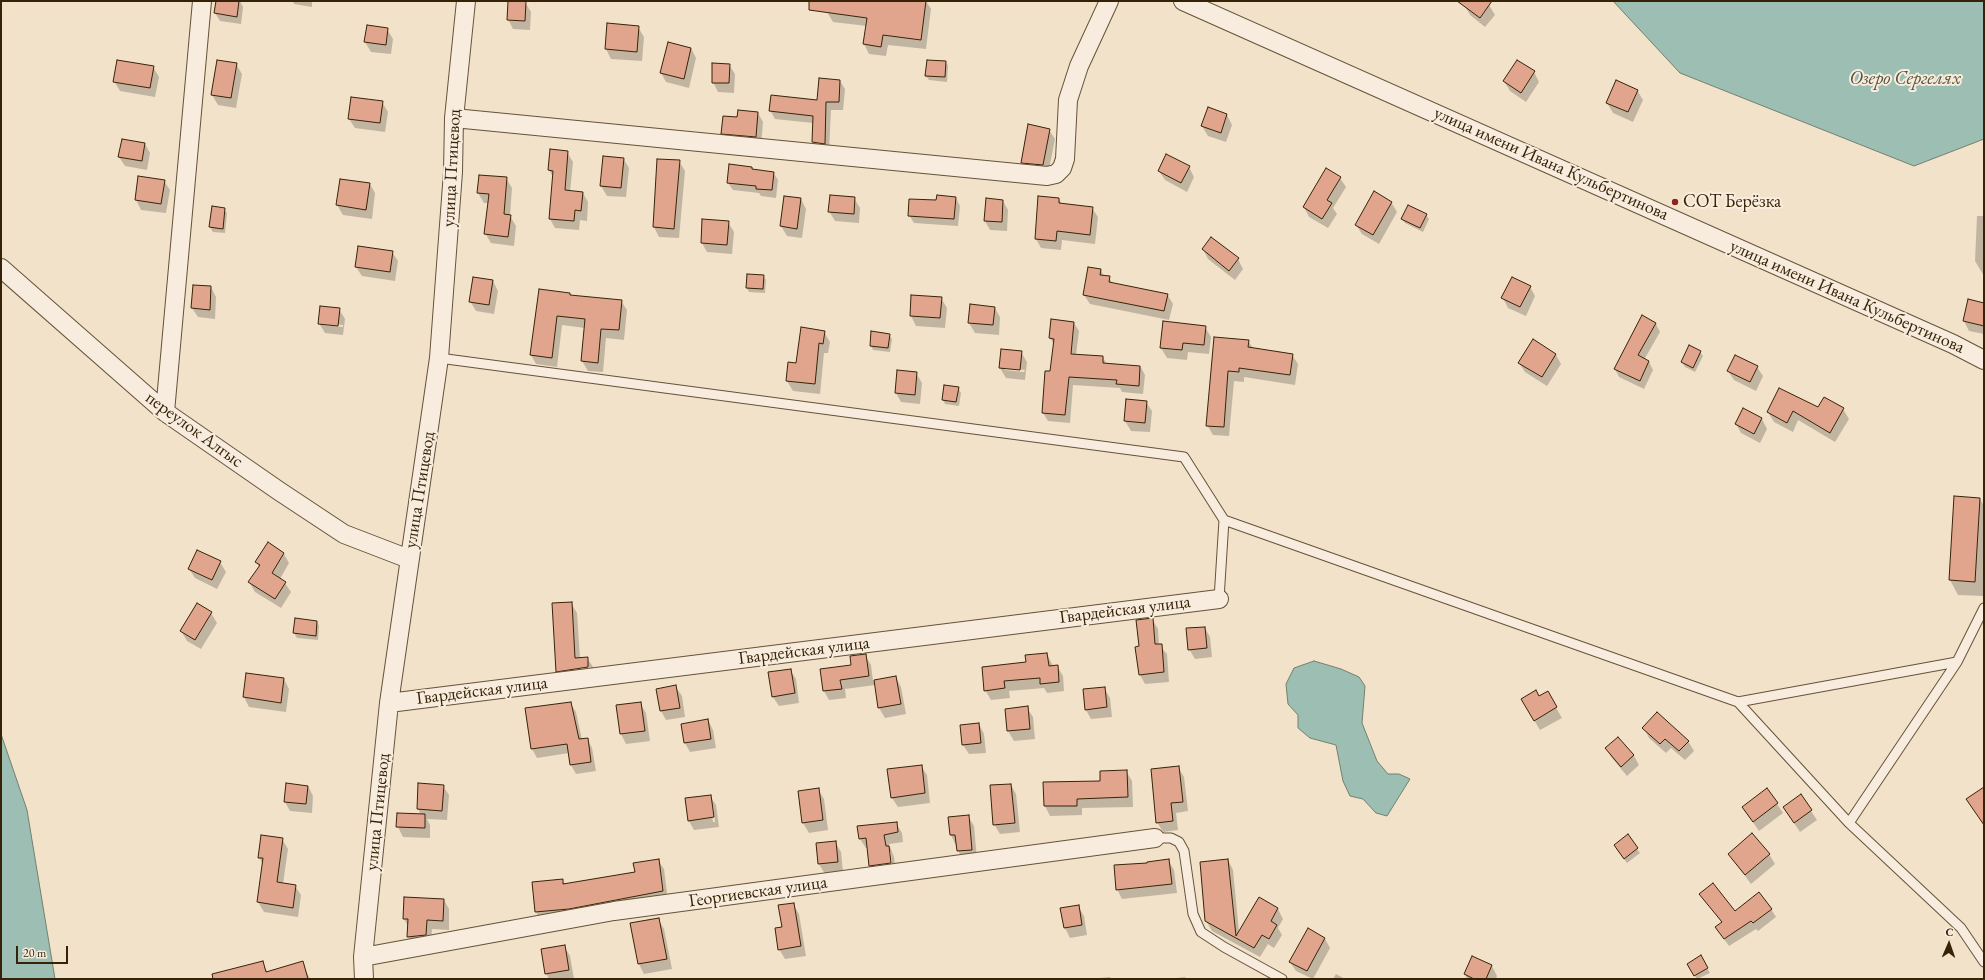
<!DOCTYPE html>
<html>
<head>
<meta charset="utf-8">
<style>
	body { margin:0 }
	#map { position:relative; width:1985px; height:980px; overflow:hidden; background:#f2e2ca; font-family:"EB Garamond",serif }
	canvas { display:block }
	.frame { position:absolute; inset:0; border:2px solid #362307; pointer-events:none }
	.north { position:absolute; left:1929px; top:924px; width:40px; height:40px; -webkit-text-stroke:3px #f7ecdd; paint-order:stroke; rotate:2deg; font-size:11px; font-weight:700; line-height:16px; text-align:center; color:#362307 }
	.north::after { content:''; display:block; margin:auto; width:14px; height:18px; background:#362307; clip-path:polygon(50% 0,100% 100%,50% 72%,0 100%) }
	.scale { position:absolute; left:16px; top:946px; width:52px; height:18px; box-sizing:border-box; border:2px solid #362307; border-top:0; padding-left:5px; font-size:12px; line-height:14px; white-space:nowrap; color:#362307; -webkit-text-stroke:3px #f7ecdd; paint-order:stroke }
</style>
</head>
<body>
<div id="map">
<canvas width="1985" height="980"></canvas>
<div class="frame"></div>
<div class="north">С</div>
<div class="scale">20 m</div>
</div>
<script>
const g = document.querySelector('canvas').getContext('2d');
g.lineJoin = 'round';
function fill(path, color) {
  g.fillStyle = color;
  g.fill(path, 'evenodd');
}
function shape(rows) {
  const path = new Path2D();
  for (const r of rows) {
    path.moveTo(r[0], r[1]);
    for (let i = 2; i < r.length; i += 2) path.lineTo(r[i], r[i + 1]);
  }
  return path;
}
function trace(path, color, width, dash) {
  g.strokeStyle = color;
  g.lineWidth = width;
  g.lineCap = dash ? 'butt' : 'round';
  g.setLineDash(dash || []);
  g.stroke(path);
}
function drawText(font, color, halo, rows, align = 'center') {
  g.font = font + ' "EB Garamond",serif';
  g.lineWidth = 4;
  g.setLineDash([]);
  g.textBaseline = 'middle';
  g.strokeStyle = halo;
  g.fillStyle = color;
  for (const [text, x, y, turn = 0] of rows) {
    g.save();
    g.translate(x, y);
    g.rotate((+turn || 0) * Math.PI / 180);
    g.textAlign = isNaN(turn) ? turn : align;
    if (halo) g.strokeText(text, 0, 0);
    g.fillText(text, 0, 0);
    g.restore();
  }
}
const water = shape([
	[1613,1,1984,1,1984,139,1914,166,1680,73,1613,1],
	[1314,661,1341,669,1359,677,1365,686,1362,723,1377,761,1388,774,1399,774,1410,779,1387,816,1376,813,1363,799,1350,796,1343,781,1336,745,1310,738,1298,728,1298,715,1288,704,1286,684,1294,668,1314,661],
	[1,734,27,810,55,979,1,979,1,734]
]);
const shadow = shape([
	[217,1,240,1,243,7,241,24,220,21,215,13],
	[293,1,312,1,312,7,294,4],
	[509,1,525,2,531,12,530,30,513,29,508,19],
	[829,1,926,1,931,9,926,49,888,45,886,56,869,54,864,44,867,26,833,22,827,12],
	[1468,1,1484,1,1489,5,1495,15,1485,27,1470,15,1465,6],
	[638,27,644,37,642,61,611,59,606,49],
	[387,29,393,39,391,54,371,52,365,42],
	[691,48,696,58,689,88,666,82,661,73],
	[946,62,948,66,947,82,929,80,926,76],
	[236,64,242,74,236,108,218,105,212,95],
	[729,65,735,74,734,93,718,92,713,82],
	[153,67,159,77,155,97,120,91,114,81],
	[1534,72,1539,82,1526,102,1510,91,1504,81],
	[840,81,845,89,843,110,831,110,829,152,818,151,813,142,813,123,775,119,770,110,818,101],
	[1637,90,1643,100,1633,122,1613,113,1607,103],
	[382,102,388,112,385,132,355,128,349,119],
	[1209,108,1227,115,1232,125,1226,142,1208,136,1202,126],
	[758,113,763,122,761,146,727,143,722,133,738,118],
	[1049,130,1055,139,1048,174,1027,172,1022,163],
	[145,144,150,153,147,170,125,166,119,157],
	[567,152,573,162,570,192,583,193,588,202,587,221,580,220,579,230,555,228,550,219,553,177,549,170],
	[623,158,629,168,626,197,607,196,601,186],
	[679,161,685,171,679,238,659,237,654,227],
	[1189,167,1194,177,1187,192,1165,180,1159,171],
	[752,168,753,170,773,172,778,180,776,198,761,196,759,193,733,190,728,183],
	[506,178,512,188,510,216,516,226,514,246,491,243,485,233,489,203,484,203,478,193],
	[1340,178,1346,187,1333,208,1337,214,1328,228,1309,217,1304,207],
	[164,181,170,190,166,213,141,210,136,200],
	[370,184,375,193,372,219,343,215,337,205],
	[854,198,860,208,859,223,835,221,829,211],
	[956,198,960,206,958,226,914,223,909,215,937,201],
	[801,199,806,209,802,238,787,236,781,226],
	[1059,199,1062,204,1092,208,1098,217,1095,244,1062,240,1061,250,1041,248,1036,239],
	[1003,201,1008,210,1007,231,990,230,985,221],
	[1391,202,1397,212,1379,244,1362,234,1356,225],
	[224,209,227,213,225,233,213,232,210,227],
	[1426,215,1429,219,1423,232,1405,223,1402,219],
	[1977,216,1984,216,1984,276,1975,261],
	[728,222,734,232,732,254,707,252,702,243],
	[1203,249,1238,259,1243,269,1235,280,1208,259],
	[392,252,398,261,395,281,362,276,356,267],
	[1101,270,1104,276,1109,277,1112,283,1167,294,1173,304,1169,320,1090,304,1084,295],
	[763,276,766,280,765,293,749,292,747,288],
	[493,281,498,291,494,314,476,311,470,301],
	[211,287,216,297,215,319,198,317,192,308],
	[1530,287,1535,296,1526,316,1508,308,1503,298],
	[570,294,571,296,621,301,627,310,624,340,606,338,603,372,588,371,582,361,585,328,562,325,557,367,536,364,531,355],
	[912,296,941,298,947,308,945,328,916,326,911,316],
	[1984,304,1984,334,1969,331,1964,321],
	[995,308,1000,317,999,335,975,333,969,323],
	[339,309,345,319,343,335,325,333,319,323],
	[324,323,343,325,343,327,324,325],
	[1642,316,1656,324,1660,332,1644,360,1649,362,1653,370,1644,389,1619,377,1615,369],
	[1074,323,1079,331,1076,355,1103,357,1107,365,1140,366,1145,375,1143,394,1122,392,1120,388,1073,385,1070,423,1048,421,1043,413,1051,372,1054,345,1050,338],
	[1205,327,1211,337,1209,354,1188,352,1187,360,1167,358,1161,348],
	[824,332,830,342,828,353,824,353,820,394,793,391,787,381,789,363,797,364],
	[889,335,892,339,890,352,873,350,871,346],
	[1215,338,1248,341,1253,348,1292,355,1298,364,1295,385,1244,377,1244,382,1234,381,1229,436,1213,435,1207,425],
	[1021,352,1027,362,1025,380,1006,378,1000,368],
	[1005,368,1025,370,1024,372,1005,370],
	[1700,352,1703,356,1695,372,1685,367,1682,362],
	[1556,355,1561,364,1547,386,1525,372,1519,363],
	[1757,367,1763,376,1756,391,1734,380,1728,371],
	[916,373,922,383,920,404,901,402,896,393],
	[958,388,961,393,959,406,945,404,943,400],
	[1146,402,1152,411,1150,432,1131,431,1125,421],
	[1818,408,1843,409,1849,419,1835,442,1798,420,1793,432,1774,422,1768,412],
	[1743,410,1762,419,1767,429,1760,443,1741,433,1736,424],
	[1955,497,1980,499,1984,506,1983,596,1958,595,1950,580],
	[268,544,284,554,289,563,280,579,285,583,291,592,281,608,255,592,249,582,259,567,256,562],
	[220,562,226,572,217,589,195,578,189,569],
	[571,603,577,613,580,658,587,658,593,667,593,677,562,681,557,672,592,668,587,667,557,670],
	[211,613,217,623,201,649,187,641,181,631],
	[1152,619,1158,629,1159,645,1167,654,1169,682,1145,684,1140,675,1140,647],
	[317,622,319,626,318,640,297,638,294,633],
	[1205,628,1210,637,1212,657,1195,659,1189,649],
	[1047,654,1053,666,1057,666,1063,676,1064,691,1047,693,1044,688,1009,691,1010,698,991,700,985,690,1027,663],
	[865,655,871,665,873,681,896,677,901,687,906,714,885,718,879,708,875,685,845,689,846,698,829,700,824,691],
	[790,670,796,679,799,703,779,706,773,697],
	[247,674,284,679,289,689,286,712,249,707,244,697],
	[676,687,682,696,685,717,666,720,661,711],
	[1104,688,1110,698,1112,717,1091,719,1086,710],
	[1547,692,1562,718,1540,730,1522,700,1539,697],
	[570,703,576,712,582,740,587,739,592,748,596,771,576,774,571,765,569,753,537,758,532,749,526,709],
	[640,703,646,713,650,741,626,744,621,734],
	[1027,708,1033,717,1035,739,1014,741,1008,731,1006,710],
	[708,720,713,730,716,748,690,752,685,743],
	[979,724,984,734,986,753,969,754,963,745],
	[1644,728,1688,741,1694,751,1685,760,1671,748,1666,753,1649,738],
	[1618,738,1634,756,1639,765,1627,776,1612,758,1606,749],
	[921,766,927,775,930,803,898,807,892,798],
	[1178,767,1184,777,1188,811,1176,813,1178,830,1163,832,1157,822],
	[1126,771,1132,781,1133,807,1082,808,1082,815,1050,816,1045,806],
	[419,784,443,786,449,795,447,820,427,819,430,825,430,838,403,837,398,827,398,814,421,815,418,809],
	[1011,785,1016,794,1020,832,1000,834,994,824],
	[308,786,313,796,312,813,290,811,285,802],
	[818,789,824,799,828,830,809,833,803,823,799,792],
	[1767,789,1783,813,1759,831,1743,808],
	[710,796,716,805,719,827,694,830,689,821],
	[711,805,713,805,715,822,713,822],
	[1801,796,1817,820,1800,832,1790,817],
	[968,816,974,826,977,859,963,861,951,835],
	[896,823,902,833,903,842,889,844,894,857,896,873,875,875,870,866,868,848,866,848,860,839],
	[889,851,891,853,892,868,890,868],
	[1628,836,1640,853,1627,863,1617,850],
	[282,839,288,849,283,884,295,886,301,895,298,917,264,912,258,902,263,865,259,857],
	[835,842,841,852,843,872,825,874,819,864,817,844],
	[1729,854,1769,854,1775,864,1751,884],
	[658,860,664,869,668,901,541,921,536,912,562,880,565,884,636,872],
	[1168,860,1174,870,1177,893,1122,899,1117,889,1148,864],
	[1228,860,1233,870,1239,932,1259,899,1278,909,1283,919,1278,928,1282,935,1274,948,1268,944,1260,957,1212,931,1206,921],
	[1701,894,1735,912,1771,909,1776,917,1758,931,1756,929,1729,946,1721,935,1722,923],
	[444,900,449,909,449,930,432,929,431,944,414,947,408,937,409,928,404,919],
	[793,904,799,914,806,956,785,959,779,949,783,927],
	[1078,906,1084,916,1087,935,1070,938,1065,928,1062,909],
	[658,919,664,929,672,969,644,974,639,964,631,924],
	[1309,930,1325,939,1330,948,1313,979,1296,971,1290,962],
	[564,946,570,956,574,979,549,979,546,973],
	[1700,957,1710,973,1697,979,1688,964],
	[1472,958,1492,966,1497,976,1496,979,1467,979,1465,974],
	[262,962,268,973,302,962,310,979,235,979],
	[1336,974,1345,979,1333,979],
	[1110,977,1112,979,1089,979],
	[1185,977,1186,979,1168,979]
]);
const building = shape([
	[216,1,239,1,237,17,214,13,216,1],
	[508,1,526,1,525,21,507,20,508,1],
	[809,1,926,1,921,40,883,35,881,47,863,44,867,18,809,10,809,1],
	[1457,1,1492,1,1480,18,1457,1],
	[607,23,639,26,637,52,605,49,607,23],
	[367,25,388,28,386,45,364,42,367,25],
	[668,42,691,48,684,79,660,73,668,42],
	[117,60,154,66,150,88,113,82,117,60],
	[217,60,237,63,231,98,211,95,217,60],
	[927,60,946,61,945,77,925,76,927,60],
	[1517,60,1535,71,1521,93,1503,81,1517,60],
	[712,63,730,64,729,83,712,83,712,63],
	[819,78,840,80,839,102,826,102,825,144,812,142,813,116,769,111,771,95,817,100,819,78],
	[1616,80,1638,90,1628,112,1606,103,1616,80],
	[351,97,383,101,380,123,348,119,351,97],
	[1208,107,1227,114,1221,133,1201,126,1208,107],
	[738,110,758,112,756,137,721,134,723,116,737,117,738,110],
	[1028,124,1050,129,1043,165,1021,163,1028,124],
	[122,139,145,143,142,161,118,157,122,139],
	[550,149,568,151,565,190,583,192,581,211,575,210,574,221,549,219,553,171,548,170,550,149],
	[1166,154,1190,166,1181,183,1158,171,1166,154],
	[603,156,624,158,621,188,600,186,603,156],
	[657,159,680,160,674,229,653,227,657,159],
	[729,164,752,167,752,169,774,172,772,190,756,189,756,186,727,183,729,164],
	[1326,168,1341,177,1327,200,1332,203,1322,219,1303,207,1326,168],
	[479,175,507,177,504,214,511,215,508,237,484,234,489,194,477,193,479,175],
	[138,176,165,180,161,204,135,200,138,176],
	[340,179,370,183,366,210,336,205,340,179],
	[1374,191,1392,202,1373,235,1355,225,1374,191],
	[830,195,855,197,854,214,828,212,830,195],
	[937,195,956,197,954,219,908,216,909,199,936,200,937,195],
	[784,196,801,198,797,229,780,226,784,196],
	[1038,196,1059,198,1059,203,1093,207,1090,235,1057,231,1056,241,1035,239,1038,196],
	[986,198,1003,200,1002,222,984,221,986,198],
	[1408,205,1427,214,1420,228,1401,219,1408,205],
	[212,206,225,208,223,229,209,227,212,206],
	[702,219,729,221,727,245,701,243,702,219],
	[1211,237,1239,258,1229,271,1202,249,1211,237],
	[358,246,393,251,390,272,355,267,358,246],
	[1088,267,1101,269,1100,275,1110,276,1109,282,1168,294,1164,311,1083,295,1088,267],
	[747,274,764,275,763,289,746,288,747,274],
	[473,277,493,280,489,305,469,302,473,277],
	[1512,277,1531,286,1520,307,1501,298,1512,277],
	[193,285,211,286,210,310,191,308,193,285],
	[539,289,570,293,570,295,622,300,619,330,601,329,598,363,581,361,585,319,557,316,552,358,530,355,539,289],
	[911,295,942,297,940,318,910,316,911,295],
	[1968,299,1984,303,1984,326,1963,321,1968,299],
	[970,304,995,307,993,325,968,323,970,304],
	[320,306,340,308,338,326,318,324,320,306],
	[1642,315,1656,323,1638,355,1649,361,1640,381,1614,369,1642,315],
	[1051,319,1074,322,1071,354,1103,356,1103,363,1140,366,1139,386,1116,384,1117,380,1069,377,1065,415,1042,413,1045,371,1050,371,1054,339,1049,338,1051,319],
	[1163,321,1206,326,1204,345,1183,343,1182,350,1160,348,1163,321],
	[801,327,825,331,823,344,819,343,815,384,786,381,788,362,796,363,801,327],
	[871,331,890,334,888,348,870,346,871,331],
	[1214,337,1249,340,1248,347,1293,354,1290,375,1239,368,1239,372,1228,371,1224,427,1206,426,1214,337],
	[1533,339,1556,354,1542,377,1518,363,1533,339],
	[1689,345,1701,351,1693,368,1681,362,1689,345],
	[1001,349,1022,351,1020,370,999,368,1001,349],
	[1735,355,1758,366,1750,382,1727,371,1735,355],
	[897,370,917,372,915,395,895,393,897,370],
	[944,385,959,387,956,402,942,400,944,385],
	[1779,388,1818,407,1824,397,1844,408,1830,433,1793,411,1787,423,1767,412,1779,388],
	[1126,399,1147,401,1145,423,1124,421,1126,399],
	[1743,408,1762,418,1754,434,1735,424,1743,408],
	[1954,496,1980,498,1975,582,1949,580,1954,496],
	[268,542,284,553,272,573,286,582,275,599,248,582,260,565,255,562,268,542],
	[197,550,221,561,212,580,188,569,197,550],
	[572,602,575,658,588,657,588,667,556,672,552,603,572,602],
	[197,603,212,612,195,640,180,631,197,603],
	[295,618,317,621,316,636,293,633,295,618],
	[1153,618,1155,644,1162,644,1164,672,1139,675,1135,647,1139,646,1136,620,1153,618],
	[1205,627,1207,648,1188,650,1186,628,1205,627],
	[1047,653,1049,666,1058,665,1059,682,1040,684,1040,678,1004,681,1005,688,984,691,982,667,1026,662,1025,655,1047,653],
	[866,654,869,676,840,680,842,689,823,691,820,669,851,665,850,656,866,654],
	[791,669,795,693,772,697,768,672,791,669],
	[246,673,284,678,281,703,243,697,246,673],
	[896,676,901,704,878,708,874,680,896,676],
	[676,685,680,708,660,711,656,689,676,685],
	[1105,687,1107,707,1085,710,1083,689,1105,687],
	[1536,690,1539,696,1548,691,1557,707,1534,721,1521,699,1536,690],
	[571,702,579,739,588,738,591,762,570,765,567,744,531,749,525,708,571,702],
	[641,702,645,731,620,734,616,705,641,702],
	[1028,706,1030,729,1007,731,1005,709,1028,706],
	[1657,712,1689,741,1679,751,1665,739,1660,744,1642,728,1657,712],
	[708,719,711,739,684,743,681,724,708,719],
	[979,723,981,743,962,745,960,725,979,723],
	[1618,737,1634,755,1621,767,1605,748,1618,737],
	[922,765,925,793,891,798,887,769,922,765],
	[1179,766,1183,802,1171,803,1173,821,1156,823,1151,769,1179,766],
	[1127,770,1128,797,1077,799,1077,806,1044,806,1043,782,1100,781,1100,771,1127,770],
	[286,783,308,786,306,804,284,802,286,783],
	[418,783,444,785,442,811,417,809,418,783],
	[1011,784,1015,823,993,825,990,785,1011,784],
	[1984,787,1984,825,1966,799,1984,787],
	[819,788,823,820,802,823,798,791,819,788],
	[1767,788,1778,803,1753,822,1742,807,1767,788],
	[1801,794,1812,810,1794,823,1783,807,1801,794],
	[711,795,714,817,688,821,685,798,711,795],
	[397,813,425,814,425,828,396,827,397,813],
	[969,815,972,850,957,851,955,835,950,835,948,817,969,815],
	[897,822,898,832,884,835,886,846,889,846,891,863,869,866,866,838,859,839,857,826,897,822],
	[1752,833,1770,854,1745,875,1728,854,1752,833],
	[1628,834,1638,848,1624,859,1614,845,1628,834],
	[261,835,283,838,277,882,296,885,293,908,257,902,263,858,258,858,261,835],
	[836,841,838,862,818,864,816,843,836,841],
	[659,859,663,891,569,909,535,912,532,882,563,879,563,884,635,872,633,863,659,859],
	[1169,859,1172,884,1116,890,1114,865,1147,863,1147,862,1169,859],
	[1228,859,1236,936,1259,897,1278,908,1271,921,1277,925,1269,939,1262,935,1254,948,1205,921,1200,862,1228,859],
	[1713,883,1735,911,1759,892,1772,909,1753,923,1751,921,1724,939,1715,927,1722,922,1699,894,1713,883],
	[404,897,444,899,443,921,427,920,426,935,407,937,408,919,403,919,404,897],
	[794,903,801,946,778,950,775,928,782,927,778,905,794,903],
	[1079,905,1082,925,1064,928,1060,908,1079,905],
	[659,918,667,959,638,964,630,923,659,918],
	[1308,928,1325,938,1307,971,1289,962,1308,928],
	[565,945,569,970,545,974,541,949,565,945],
	[1701,955,1708,968,1694,976,1687,964,1701,955],
	[1472,956,1492,965,1486,979,1474,979,1464,974,1472,956],
	[263,961,266,972,303,961,308,979,213,979,212,974,263,961]
]);
const service = shape([
	[439,358,1184,457,1224,520,1738,702,1957,662,1984,608],
	[1219,599,1224,520],
	[1957,662,1849,823,1961,928,1984,962],
	[1738,702,1849,823],
	[1155,838,1171,838,1179,842,1184,851,1193,914,1201,932,1224,947,1282,979]
]);
const minor = shape([
	[1183,1,1953,344,1984,360],
	[454,118,1047,176,1056,174,1062,168,1065,159,1068,100,1079,66,1109,1],
	[1,268,165,412,279,491,344,534,409,559],
	[165,412,202,1],
	[389,703,1219,599],
	[363,957,614,911,1155,838],
	[364,979,363,957,389,703,439,358,453,172,454,118,466,1]
]);
const markers = [
	[1675,202,4,"#8f2418"]
];
const streetNames = [
	["улица имени Ивана Кульбертинова",1551,164,24],
	["улица Птицевод",452,168,-87],
	["улица имени Ивана Кульбертинова",1847,297,24],
	["переулок Алгыс",194,430,36],
	["улица Птицевод",420,490,-81],
	["Гвардейская улица",1125,610,-7],
	["Гвардейская улица",804,651,-7],
	["Гвардейская улица",482,691,-7],
	["улица Птицевод",378,812,-84],
	["Георгиевская улица",758,892,-8]
];
const poiNames = [
	["СОТ Берёзка",1683,202]
];
const waterNames = [
	["Озеро Сергелях",1905,79]
];
fill(water, '#9cbeb3');
trace(water, '#73806e', 1);
fill(shadow, '#0003');
fill(building, '#e1a58e');
trace(building, '#362307', 1);
trace(service, '#655338', 11);
trace(minor, '#655338', 20);
trace(service, '#f7ecdd', 9);
trace(minor, '#f7ecdd', 18);
for (const [x, y, r, color] of markers) {
  const dot = new Path2D();
  dot.arc(x, y, r, 0, 2 * Math.PI);
  g.fillStyle = color;
  g.fill(dot);
  trace(dot, '#f7ecdd', 1.5);
}
drawText('18px', '#362307', '#f7ecdd', streetNames);
drawText('18px', '#362307', '#f7ecdd', poiNames, 'left');
drawText('italic 19px', '#55523b', '#f7ecdd', waterNames);
</script>
</body>
</html>
